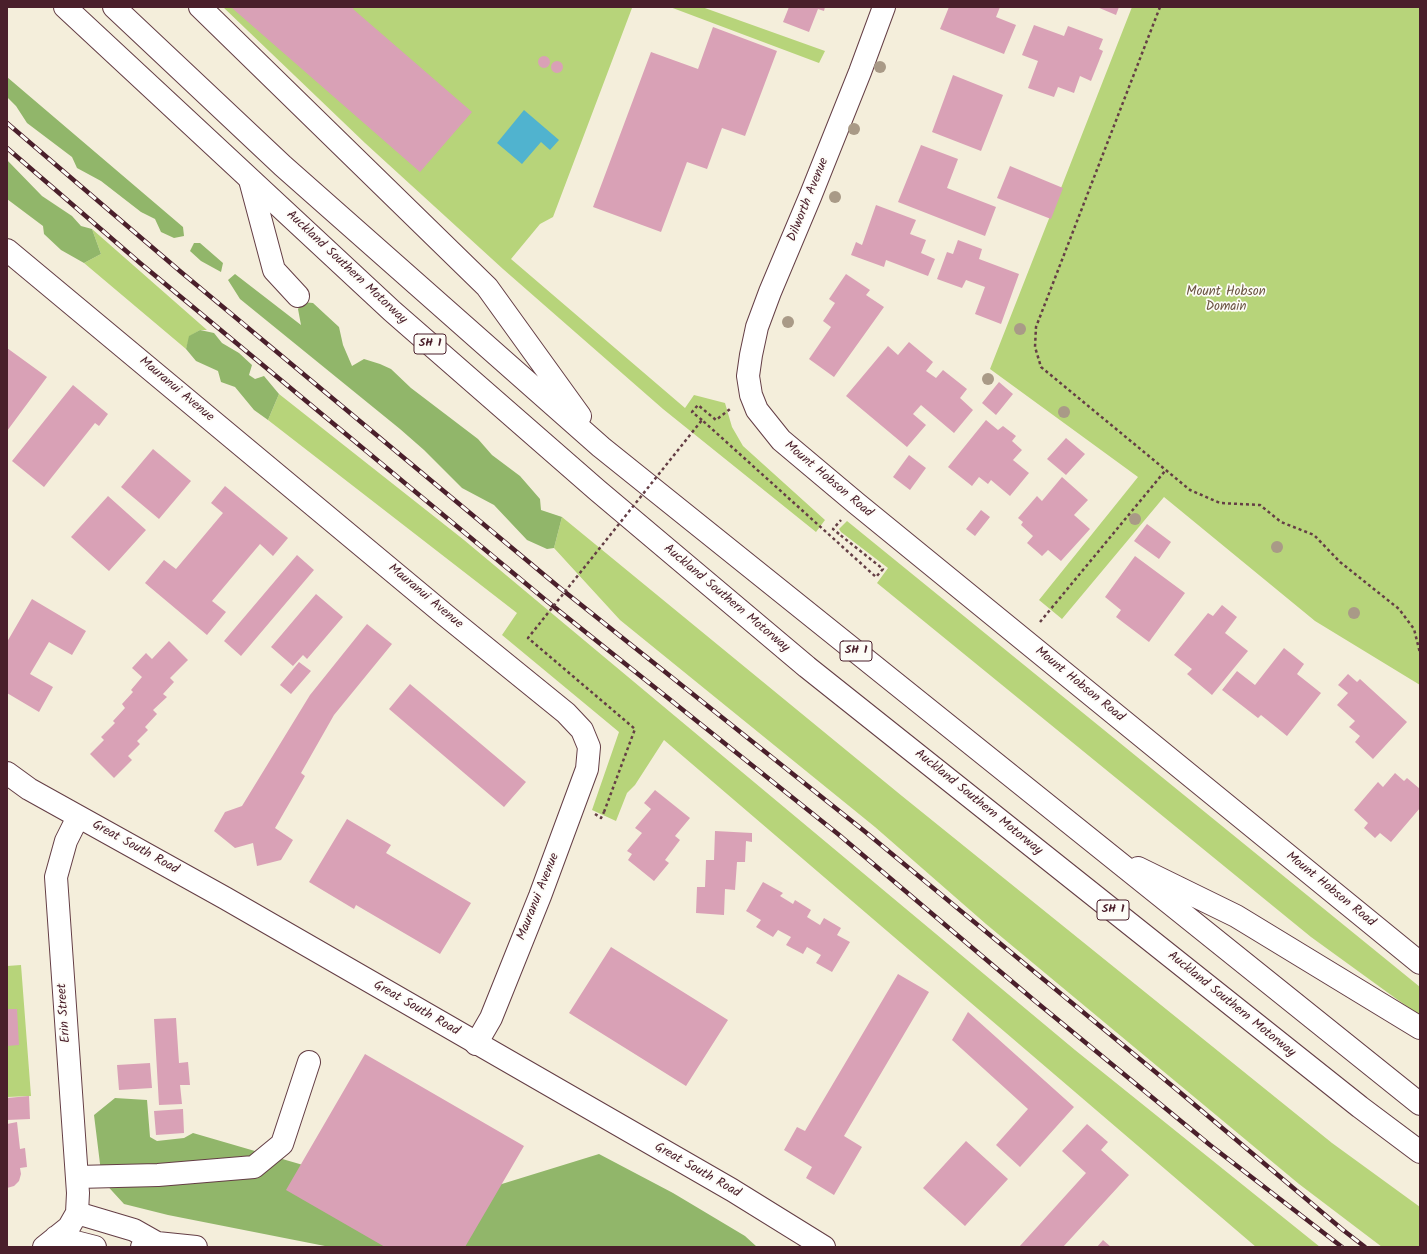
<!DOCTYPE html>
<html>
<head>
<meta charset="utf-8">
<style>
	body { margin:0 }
	#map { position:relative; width:1427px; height:1254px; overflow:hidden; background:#f4eedb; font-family:Kalam,sans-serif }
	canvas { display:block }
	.frame { position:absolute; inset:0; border:8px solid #4a1f2b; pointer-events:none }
</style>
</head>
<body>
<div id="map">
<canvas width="1427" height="1254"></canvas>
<div class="frame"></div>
</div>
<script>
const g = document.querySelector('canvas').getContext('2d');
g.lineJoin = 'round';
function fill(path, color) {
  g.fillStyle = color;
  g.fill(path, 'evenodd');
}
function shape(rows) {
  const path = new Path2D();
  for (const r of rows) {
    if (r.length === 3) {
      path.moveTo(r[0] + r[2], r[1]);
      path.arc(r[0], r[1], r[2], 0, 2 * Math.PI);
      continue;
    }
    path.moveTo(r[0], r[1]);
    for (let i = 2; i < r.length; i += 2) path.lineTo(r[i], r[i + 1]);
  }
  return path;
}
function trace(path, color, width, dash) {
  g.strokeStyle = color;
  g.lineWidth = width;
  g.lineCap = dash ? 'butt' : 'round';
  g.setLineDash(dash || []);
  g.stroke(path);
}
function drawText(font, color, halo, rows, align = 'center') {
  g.font = font + ' Kalam,sans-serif';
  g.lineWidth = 3.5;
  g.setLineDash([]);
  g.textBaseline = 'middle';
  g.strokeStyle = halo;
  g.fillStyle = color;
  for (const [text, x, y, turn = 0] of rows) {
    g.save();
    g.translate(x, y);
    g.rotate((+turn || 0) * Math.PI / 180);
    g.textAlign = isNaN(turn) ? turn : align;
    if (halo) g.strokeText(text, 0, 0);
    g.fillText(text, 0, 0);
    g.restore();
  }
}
const green = shape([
	[223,7,636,7,632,8,553,217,540,224,511,259,685,408,694,395,725,403,732,427,743,446,825,520,816,532,663,409,503,269,365,143],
	[670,7,702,7,825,51,819,63],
	[1132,7,1420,7,1420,685,1315,621,1164,497,1062,619,1039,600,1138,477,990,369],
	[92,229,207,330,200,330,190,336,186,349,84,263,101,254],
	[279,394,464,540,1075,1050,1320,1247,1256,1247,664,740,635,785,627,793,616,821,592,810,619,732,502,635,517,613,268,420],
	[562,517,902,796,1332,1143,1420,1207,1420,1247,1382,1247,1299,1184,986,924,875,827,620,620,554,548],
	[847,521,1420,987,1420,1016,1311,937,877,583,888,568,841,532,839,529],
	[21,965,31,1096,7,1097,7,966]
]);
const forest = shape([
	[7,77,183,227,184,236,174,238,161,232,155,219,141,212,101,181,77,168,72,157,27,123,16,106,7,97],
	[7,160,42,196,72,216,81,226,92,229,101,254,84,263,61,250,44,234,43,226,7,199],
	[194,243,200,243,223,263,221,272,201,261,190,251],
	[235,274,301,325,298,309,302,302,313,303,339,327,343,345,352,366,364,359,380,364,391,369,411,388,478,439,492,455,520,476,540,499,541,510,562,517,554,548,547,549,527,540,494,505,462,488,424,450,400,429,240,299,228,280],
	[200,330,214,333,222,343,239,353,252,365,249,375,255,379,264,376,279,394,268,420,254,410,235,387,221,382,218,371,196,361,186,349,189,336],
	[115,1098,147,1100,150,1137,157,1141,184,1138,193,1133,437,1204,599,1154,673,1193,745,1236,757,1247,330,1247,168,1215,124,1204,102,1180,94,1115]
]);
const water = shape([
	[524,110,559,140,550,150,541,142,522,164,497,143]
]);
const building = shape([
	[233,7,354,7,353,9,472,112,420,172,232,8],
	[789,7,825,7,824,11,818,9,809,32,783,22],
	[949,7,1000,7,996,17,1016,25,1004,54,940,29],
	[1097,7,1119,7,1116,15],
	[1034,25,1064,36,1068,26,1103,39,1099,49,1103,51,1091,81,1080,76,1074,93,1058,87,1054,97,1028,88,1038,61,1022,55],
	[713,27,777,51,745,136,722,128,707,169,687,162,661,232,593,207,651,52,698,69],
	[544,62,6],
	[557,67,6],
	[953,75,1003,95,981,151,932,132],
	[921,145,958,159,947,188,996,207,985,236,898,202],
	[1010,166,1063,188,1051,219,997,198],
	[876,205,916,220,910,234,926,240,921,253,935,259,928,276,886,260,884,267,851,255,856,242,862,245],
	[958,240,982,249,979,259,1019,274,1001,324,975,314,985,287,966,280,962,288,937,279,947,252,953,254],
	[846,274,870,290,866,295,884,307,834,377,809,359,831,327,823,321,835,303,829,299],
	[909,342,933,362,926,371,936,378,943,370,967,389,960,398,973,410,954,433,921,405,913,414,926,425,907,447,846,396,888,346,898,355],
	[7,348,47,377,7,431],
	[999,382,1013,394,996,415,982,403],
	[73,385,108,414,99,426,95,423,44,487,12,461],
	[986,420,998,430,1003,426,1016,436,1012,441,1022,450,1013,460,1029,473,1010,496,991,480,988,484,979,477,972,486,948,467],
	[1066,438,1085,454,1066,475,1047,459],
	[153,449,191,481,159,519,121,487],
	[909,455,926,468,910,490,893,477],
	[1062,477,1088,500,1074,515,1090,529,1061,561,1048,550,1042,556,1027,543,1033,536,1021,525,1023,522,1018,518,1037,496,1042,501],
	[225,486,288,538,273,556,260,544,212,601,226,612,207,635,145,583,164,560,176,569,223,513,211,503],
	[108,496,146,530,109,571,71,537],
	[981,510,990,517,975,536,966,529],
	[1147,524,1171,542,1159,559,1134,541],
	[297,555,314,570,241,656,224,641],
	[1135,556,1185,593,1149,642,1116,617,1121,610,1105,597],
	[316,594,343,617,307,659,303,655,293,666,271,647],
	[32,599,86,631,72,655,49,642,30,674,53,687,39,712,7,693,7,642],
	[1222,605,1237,617,1225,633,1248,651,1212,695,1187,674,1192,669,1174,655,1208,613,1213,616],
	[367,624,392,644,334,715,301,773,305,776,275,828,293,840,281,860,257,866,253,843,235,848,214,831,225,812,242,806,310,695],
	[169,641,188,660,170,678,174,682,163,694,167,697,153,710,157,714,145,727,148,730,137,741,140,744,128,756,132,760,114,778,90,754,104,740,101,737,115,723,113,721,125,708,122,704,133,692,131,690,142,677,132,668,146,653,152,659],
	[1284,648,1304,664,1297,674,1321,693,1287,736,1261,715,1258,718,1222,690,1237,671,1255,685],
	[299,662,311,671,291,694,280,685],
	[1348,674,1357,682,1360,679,1407,722,1373,759,1355,742,1360,736,1349,727,1355,721,1337,705,1348,693,1338,685],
	[410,684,526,782,504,807,389,709],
	[1395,773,1404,781,1407,778,1420,789,1420,808,1391,842,1380,833,1375,838,1364,828,1368,823,1354,810,1378,782,1383,787],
	[655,790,690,818,675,836,680,840,665,860,669,863,654,881,628,860,632,854,627,851,642,833,635,828,651,809,644,803],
	[347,819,391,845,386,853,471,903,440,954,356,905,354,909,309,882],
	[715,831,752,833,752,842,746,841,745,862,737,862,735,890,725,889,724,915,696,913,697,887,705,887,706,860,714,860],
	[763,882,783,893,780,896,793,904,795,900,811,910,807,917,820,925,824,918,841,928,837,935,850,942,832,972,816,963,821,955,807,947,803,954,786,945,791,937,778,930,773,937,756,927,761,920,746,911],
	[611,947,728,1020,686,1086,569,1013],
	[898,974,929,992,844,1136,862,1147,834,1195,806,1178,812,1167,784,1150,797,1127,805,1131],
	[7,1009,17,1009,19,1045,7,1046],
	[968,1012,1074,1107,1020,1167,996,1145,1028,1109,952,1040],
	[176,1018,179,1063,188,1062,190,1085,180,1085,182,1104,159,1105,154,1019],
	[365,1054,524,1146,465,1247,385,1247,286,1190],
	[150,1063,152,1088,119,1090,117,1065],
	[29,1096,30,1119,7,1120,7,1098],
	[183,1109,184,1133,156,1135,154,1111],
	[17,1122,20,1149,25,1148,27,1167,20,1168,21,1174,19,1181,14,1186,7,1188,7,1124],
	[1087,1124,1108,1142,1101,1150,1129,1175,1063,1247,1019,1247,1086,1173,1062,1151],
	[966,1141,1008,1179,965,1226,923,1188],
	[1103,1240,1111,1247,1097,1247]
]);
const path = shape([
	[1160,7,1036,327,1035,347,1041,367,1190,490,1220,503,1260,505,1281,522,1314,535,1340,562,1399,609,1414,629,1420,653],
	[702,420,692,412,698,405,716,420,730,409],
	[839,534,833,529,841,520],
	[1040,622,1165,471],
	[595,814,601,818,604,812]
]);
const minor = shape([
	[884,7,860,72,810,197,770,292,757,327,751,355,748,376,751,395,757,410,781,440,856,503,1420,963],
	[250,180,274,270,298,296],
	[7,250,444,614,566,713,582,730,589,747,587,769,540,896,491,1018,476,1044],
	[77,1177,158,1175,254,1167,282,1144,309,1062],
	[77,1213,134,1230,157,1243],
	[56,1237,95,1247],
	[44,1247,69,1227,77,1213,78,1193,56,877,66,841,78,817],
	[142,1247,157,1243,196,1247]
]);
const major = shape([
	[7,773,29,789,225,898,732,1190,824,1247]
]);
const highway = shape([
	[65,7,392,311,597,490,807,667,1360,1107,1420,1152],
	[114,7,283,166,601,447,1420,1104],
	[200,7,487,287,580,416],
	[1138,868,1236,916,1420,1028]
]);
const rail = shape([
	[7,123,181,272,560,588,863,830,1176,1089,1343,1230,1365,1247],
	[7,148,140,263,548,602,838,834,1035,1001,1210,1145,1342,1247]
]);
const pathBridge = shape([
	[604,812,635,729,528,638,702,420,876,577,883,569,839,534]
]);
const trees = [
	[880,67],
	[854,129],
	[835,197],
	[788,322],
	[1020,329],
	[988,379],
	[1064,412],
	[1135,519],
	[1277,547],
	[1354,613]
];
const shields = [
	[430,344,32],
	[856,651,32],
	[1113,910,32]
];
const shieldNames = [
	["SH 1",430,344],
	["SH 1",856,651],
	["SH 1",1113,910]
];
const streetNames = [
	["Dilworth Avenue",809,200,-68],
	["Auckland Southern Motorway",346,268,43],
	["Mauranui Avenue",176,390,40],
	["Mount Hobson Road",828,480,40],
	["Mauranui Avenue",425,597,40],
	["Auckland Southern Motorway",726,599,40],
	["Mount Hobson Road",1079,685,39],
	["Auckland Southern Motorway",978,803,39],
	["Great South Road",135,848,29],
	["Mount Hobson Road",1330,890,39],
	["Mauranui Avenue",539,897,-68],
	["Auckland Southern Motorway",1231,1005,39],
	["Great South Road",416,1009,30],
	["Erin Street",65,1013,-94],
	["Great South Road",697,1171,30]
];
const parkNames = [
	["Mount Hobson",1226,293],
	["Domain",1226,308]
];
fill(green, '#b7d47a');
fill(forest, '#91b66a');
fill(water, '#50b3cf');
fill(building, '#d9a1b6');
trace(minor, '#643e45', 24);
trace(major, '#643e45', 24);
trace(highway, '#643e45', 24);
trace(path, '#643e45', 2.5, [3, 3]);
trace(minor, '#fff', 22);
trace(major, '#fff', 22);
trace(highway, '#fff', 22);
trace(rail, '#4a1f2b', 4.5);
trace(rail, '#fdfcf7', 3, [9]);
trace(pathBridge, '#643e45', 2.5, [3, 3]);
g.fillStyle = '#a99a87';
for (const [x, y] of trees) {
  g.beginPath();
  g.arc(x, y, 6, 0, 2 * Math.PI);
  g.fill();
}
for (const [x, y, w] of shields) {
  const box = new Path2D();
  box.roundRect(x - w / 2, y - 10, w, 20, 3);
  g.fillStyle = '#fdfcf7';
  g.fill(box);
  trace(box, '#4a1f2b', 1);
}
drawText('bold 12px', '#4a1f2b', null, shieldNames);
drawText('13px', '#4a1f2b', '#fdfcf7', streetNames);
drawText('13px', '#6b5543', '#fdfcf7', parkNames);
</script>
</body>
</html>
